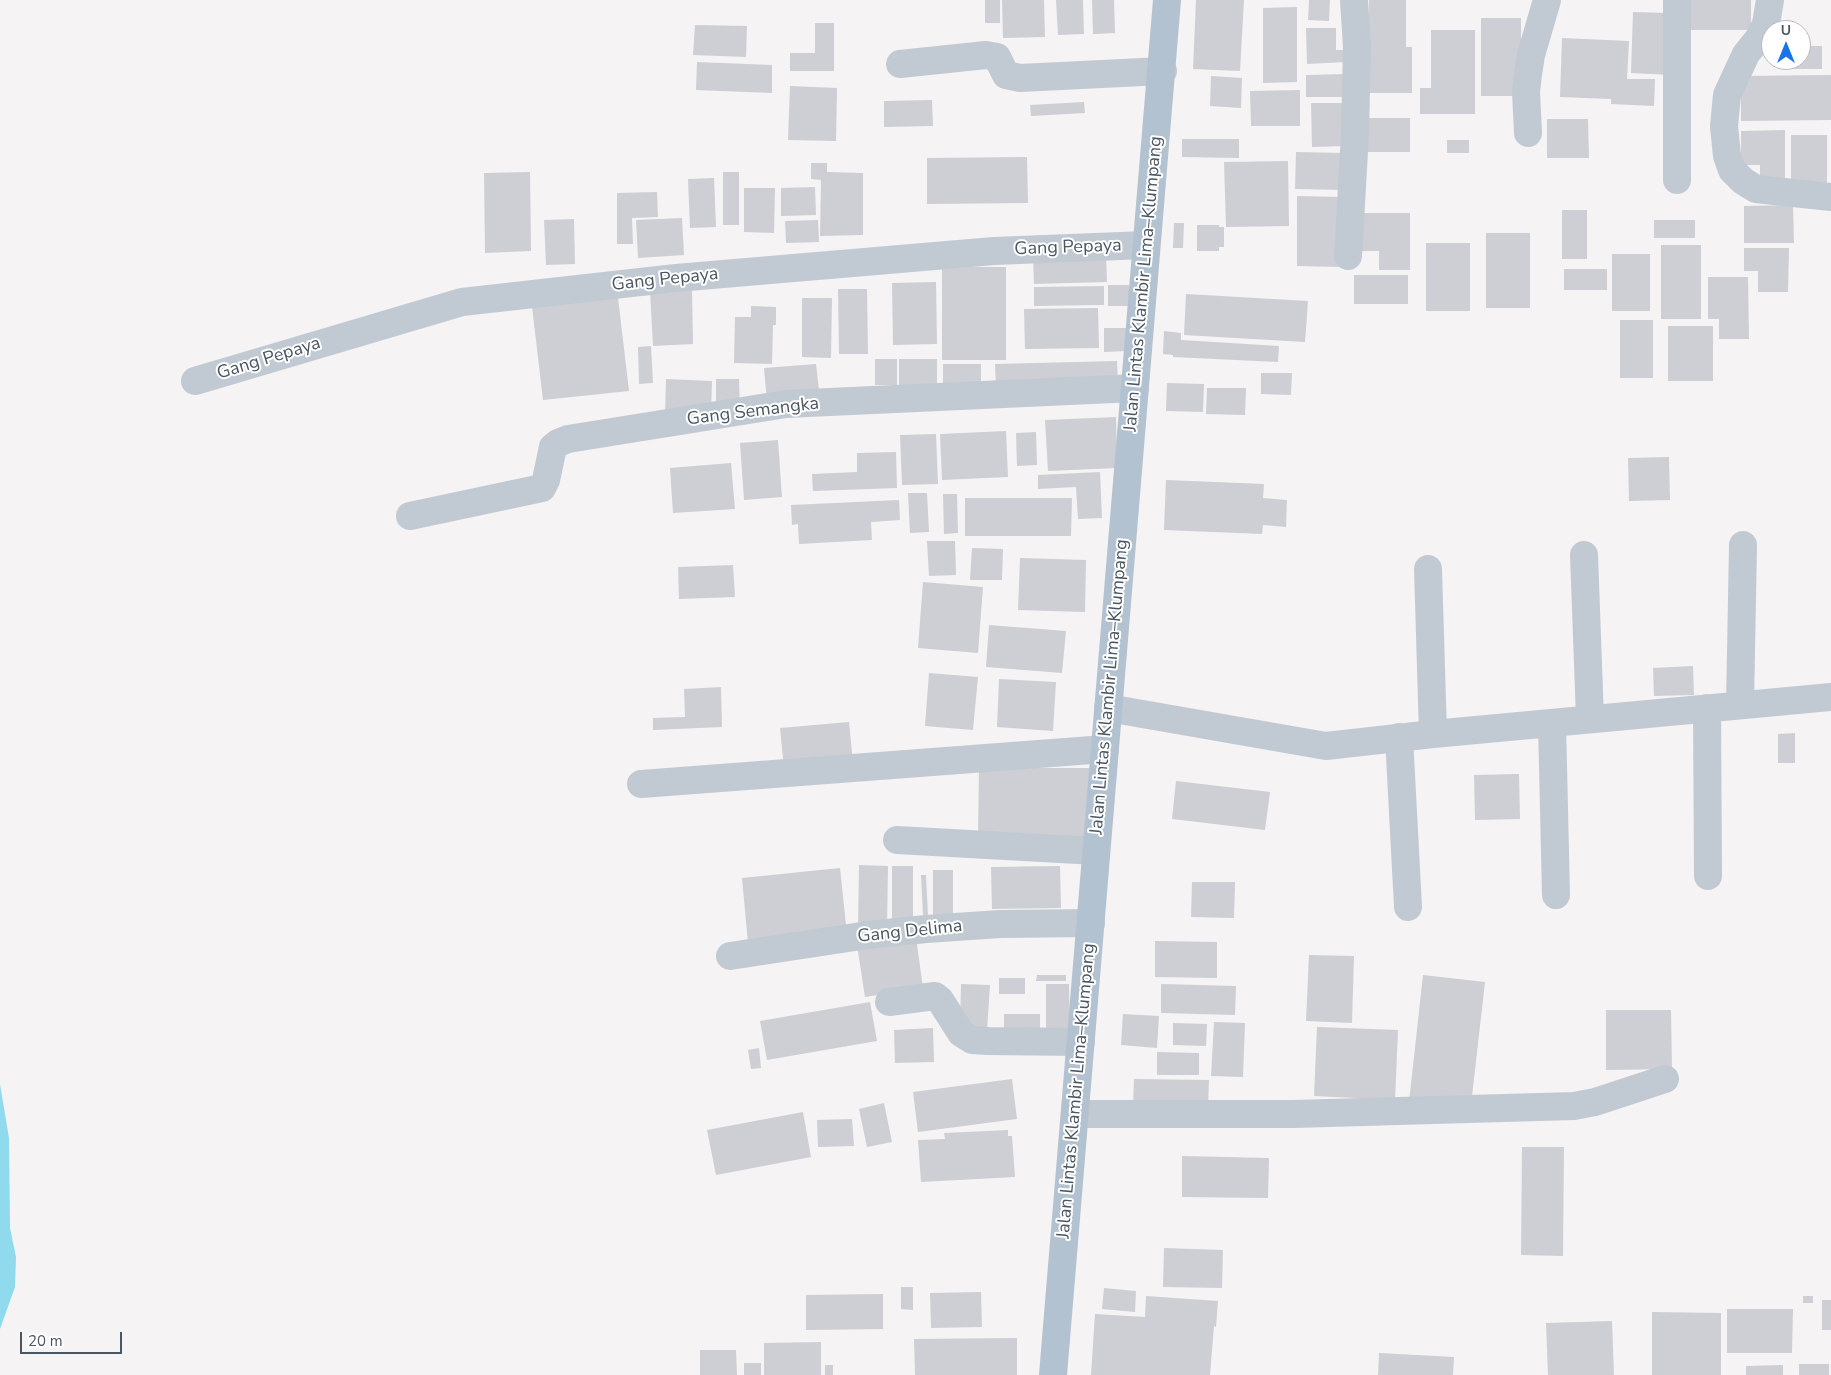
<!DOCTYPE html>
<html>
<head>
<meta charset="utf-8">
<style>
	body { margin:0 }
	#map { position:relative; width:1831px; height:1375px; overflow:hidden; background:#f5f3f3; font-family:"Nunito Sans",sans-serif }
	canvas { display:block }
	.north { position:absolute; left:1761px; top:20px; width:50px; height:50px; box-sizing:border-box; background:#fff; border:1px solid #b7bbc0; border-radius:50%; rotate:0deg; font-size:14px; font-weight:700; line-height:20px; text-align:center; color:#4a5661 }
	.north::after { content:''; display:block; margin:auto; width:18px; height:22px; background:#1a73e8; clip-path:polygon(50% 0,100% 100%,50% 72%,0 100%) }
	.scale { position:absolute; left:20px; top:1332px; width:102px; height:22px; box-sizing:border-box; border:2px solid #4a5661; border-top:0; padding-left:6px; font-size:15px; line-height:18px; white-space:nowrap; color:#4a5661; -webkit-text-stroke:4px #fff; paint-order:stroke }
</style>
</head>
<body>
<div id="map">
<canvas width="1831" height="1375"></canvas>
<div class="north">U</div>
<div class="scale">20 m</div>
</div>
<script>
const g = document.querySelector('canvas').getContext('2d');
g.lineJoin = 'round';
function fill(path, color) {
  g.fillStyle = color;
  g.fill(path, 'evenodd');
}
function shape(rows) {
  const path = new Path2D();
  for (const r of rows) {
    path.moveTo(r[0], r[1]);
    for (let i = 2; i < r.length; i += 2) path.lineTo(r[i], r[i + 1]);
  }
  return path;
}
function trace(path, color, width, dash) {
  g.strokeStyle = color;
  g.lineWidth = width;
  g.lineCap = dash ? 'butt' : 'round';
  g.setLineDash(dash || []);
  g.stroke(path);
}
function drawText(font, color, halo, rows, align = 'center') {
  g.font = font + ' "Nunito Sans",sans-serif';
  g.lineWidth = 4;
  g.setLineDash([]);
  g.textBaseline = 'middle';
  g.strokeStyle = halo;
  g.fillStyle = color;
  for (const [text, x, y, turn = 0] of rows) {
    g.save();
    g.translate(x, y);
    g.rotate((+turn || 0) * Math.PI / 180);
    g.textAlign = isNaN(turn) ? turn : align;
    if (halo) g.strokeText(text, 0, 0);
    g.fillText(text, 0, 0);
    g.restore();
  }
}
const water = shape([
	[0,1084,9,1138,10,1228,16,1257,15,1287,0,1329]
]);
const building = shape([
	[985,0,1000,0,1000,23,985,23],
	[1002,0,1044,0,1045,37,1003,38],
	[1056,0,1083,0,1084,34,1058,35],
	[1092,0,1114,0,1115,33,1093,34],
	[1196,0,1244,0,1240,71,1193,69],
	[1309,0,1330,0,1329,21,1308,20],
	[1369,0,1406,0,1406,47,1412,47,1412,93,1369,93],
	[1681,0,1751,0,1751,30,1680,30],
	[1297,7,1297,82,1263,83,1263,8],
	[1633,12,1668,13,1671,75,1631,73],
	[1481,18,1521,18,1521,96,1481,96],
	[815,23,834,23,834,71,790,71,790,53,815,53],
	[695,25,747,26,746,57,693,55],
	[1306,28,1336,28,1336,50,1347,50,1347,62,1307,64],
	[1431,30,1475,30,1475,114,1420,114,1420,88,1431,88],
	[1562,38,1629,41,1627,79,1655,79,1654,106,1611,104,1611,99,1560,97],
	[1801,46,1822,46,1822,69,1790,69,1790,60,1801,60],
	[697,62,772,65,772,93,696,90],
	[1347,74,1347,97,1306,97,1306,75],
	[1831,75,1831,120,1741,121,1741,76],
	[1211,76,1242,78,1241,108,1210,106],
	[790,86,837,88,836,141,788,140],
	[1300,90,1300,126,1251,126,1250,91],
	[932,100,933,126,884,127,884,101],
	[1084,102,1085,113,1031,116,1030,105],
	[1311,103,1346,103,1346,146,1312,147],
	[1368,118,1410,118,1410,152,1368,152],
	[1547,119,1588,119,1589,158,1547,158],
	[1785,130,1785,181,1760,181,1760,165,1741,165,1741,131],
	[1791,135,1827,135,1827,183,1791,183],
	[1182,139,1239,139,1239,158,1182,157],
	[1447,140,1469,140,1469,153,1447,153],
	[1296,152,1344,153,1344,190,1295,189],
	[1027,157,1028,203,927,204,927,158],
	[1288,161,1289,226,1226,227,1224,162],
	[811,163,827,163,827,172,863,173,863,235,820,236,821,180,811,179],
	[530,172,531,251,485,253,484,173],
	[723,172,739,172,739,225,723,225],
	[714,178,716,227,690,228,688,179],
	[815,187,816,215,781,216,781,188],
	[744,188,775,188,774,233,744,232],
	[657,192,658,217,632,218,633,244,617,244,617,193],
	[1297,196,1341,197,1340,267,1297,266],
	[1793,205,1794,243,1744,243,1744,206],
	[1562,210,1587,210,1587,259,1562,259],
	[1356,213,1410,213,1410,270,1379,270,1379,251,1356,251],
	[682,218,684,255,638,258,636,220],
	[574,219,575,264,546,265,544,220],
	[818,220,819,242,786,243,785,221],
	[1654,220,1695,220,1695,238,1654,238],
	[1174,223,1184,223,1183,248,1173,248],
	[1197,225,1219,225,1219,227,1224,227,1224,247,1219,247,1219,251,1197,251],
	[1486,233,1530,233,1530,308,1486,308],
	[1426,243,1470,243,1470,311,1426,311],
	[1661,245,1701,245,1701,319,1661,319],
	[1744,248,1789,248,1788,292,1758,292,1758,271,1744,271],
	[1612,254,1650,254,1650,311,1612,311],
	[1106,256,1107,282,1034,284,1033,257],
	[942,267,1006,267,1006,360,942,360],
	[1564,269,1607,269,1607,290,1564,290],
	[1354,275,1408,275,1408,304,1354,304],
	[1708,277,1748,277,1749,339,1719,339,1719,319,1708,319],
	[936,282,937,344,893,345,892,283],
	[1108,285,1129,285,1130,306,1108,306],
	[1104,286,1104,305,1034,306,1034,287],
	[617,289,629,391,543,400,531,298],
	[838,289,867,289,868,354,839,354],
	[692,290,693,344,653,346,650,291],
	[1186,294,1308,301,1305,342,1184,335],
	[802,298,832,298,831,358,802,357],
	[751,306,776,307,776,325,773,325,772,364,734,363,735,317,751,317],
	[1098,308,1099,348,1025,349,1024,309],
	[1620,320,1653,320,1653,378,1620,378],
	[1668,326,1713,326,1713,381,1668,381],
	[1104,328,1126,328,1127,351,1104,352],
	[1164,331,1181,333,1181,340,1279,346,1278,362,1173,357,1173,355,1163,354],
	[651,346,653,383,639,384,638,347],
	[875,359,897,359,897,385,875,385],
	[899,359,937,359,937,396,899,396],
	[1117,361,1118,384,996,388,995,364],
	[816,364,820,399,767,403,764,368],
	[943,364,981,364,981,392,943,392],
	[1261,373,1292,373,1291,395,1261,394],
	[666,379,712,381,711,415,665,414],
	[716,379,739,379,740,410,716,410],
	[1167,383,1204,384,1203,412,1166,411],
	[1207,388,1246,388,1245,415,1206,414],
	[1116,417,1117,468,1048,471,1045,420],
	[1006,431,1008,477,942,480,940,434],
	[1036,432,1037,465,1017,466,1016,433],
	[936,434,938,484,902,485,900,435],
	[778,440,782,497,744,500,740,443],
	[896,452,897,488,813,491,812,474,857,472,857,453],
	[1669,457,1670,500,1629,501,1628,458],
	[731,463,735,509,673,513,670,468],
	[1100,472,1102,518,1078,519,1076,487,1038,489,1038,475],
	[1166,480,1264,484,1263,498,1287,500,1286,527,1263,525,1262,534,1164,530],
	[908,493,927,493,929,532,910,533],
	[943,494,957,494,958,533,944,534],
	[965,498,1072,498,1071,536,965,536],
	[899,500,900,520,871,522,872,540,799,544,798,524,792,525,791,505],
	[927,541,955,541,956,575,929,576],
	[972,548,1003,549,1002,580,970,580],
	[1020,558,1086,560,1085,612,1018,610],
	[733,565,735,597,679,599,678,567],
	[923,582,983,587,978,653,918,648],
	[989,625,1066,631,1062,673,986,667],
	[1693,666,1694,695,1654,696,1653,668],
	[929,673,978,677,973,730,925,726],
	[999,679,1056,682,1053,731,997,727],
	[721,687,722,727,653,730,653,718,685,717,684,689],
	[849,722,853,762,784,769,780,728],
	[1795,733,1795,763,1778,763,1778,734],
	[979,768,1091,768,1090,837,978,836],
	[1519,774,1520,819,1475,820,1474,775],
	[1176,781,1270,792,1265,830,1172,819],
	[859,865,888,866,887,928,858,928],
	[892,866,913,866,913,920,892,920],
	[1060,866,1061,908,992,909,991,867],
	[840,868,847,934,748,943,742,878],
	[933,870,953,870,953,918,933,918],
	[921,875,926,875,928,915,923,915],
	[1192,882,1235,882,1234,918,1191,917],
	[916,937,923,988,865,997,857,945],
	[1155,941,1217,942,1217,978,1155,977],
	[1309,955,1354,956,1352,1023,1306,1021],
	[1037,975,1066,975,1066,981,1036,981],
	[1423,975,1485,982,1471,1105,1409,1102],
	[999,978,1025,978,1025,994,999,994],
	[961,984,990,985,987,1030,960,1029],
	[1046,984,1069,984,1070,1036,1046,1036],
	[1161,984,1236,986,1235,1015,1161,1013],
	[870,1002,877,1041,767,1060,760,1021],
	[1606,1010,1671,1010,1672,1069,1606,1070],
	[1004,1014,1040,1014,1040,1036,1004,1036],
	[1123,1014,1159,1016,1157,1048,1121,1045],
	[1214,1022,1245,1023,1243,1077,1211,1076],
	[1173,1023,1207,1024,1206,1046,1173,1045],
	[1317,1027,1398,1030,1395,1100,1314,1096],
	[933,1028,934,1062,895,1063,894,1030],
	[759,1048,761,1068,751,1069,748,1050],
	[1157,1052,1199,1053,1199,1075,1157,1075],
	[1012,1079,1017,1119,918,1132,913,1092],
	[1134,1079,1209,1080,1208,1107,1133,1106],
	[884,1103,892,1142,867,1147,859,1109],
	[803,1112,811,1157,716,1175,707,1130],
	[852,1119,854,1146,818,1147,817,1120],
	[1008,1130,1008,1136,1012,1136,1015,1177,921,1182,918,1140,945,1139,944,1133],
	[1522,1147,1564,1147,1563,1256,1521,1255],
	[1182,1156,1269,1158,1268,1198,1182,1197],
	[1164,1248,1223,1250,1222,1288,1163,1287],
	[901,1287,913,1287,913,1310,901,1309],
	[1104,1288,1136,1291,1135,1312,1102,1309],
	[981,1292,982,1327,931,1328,930,1293],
	[883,1294,883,1329,806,1330,806,1295],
	[1146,1296,1218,1301,1216,1327,1214,1326,1210,1375,1091,1375,1095,1314,1145,1317],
	[1803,1296,1813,1296,1813,1303,1803,1303],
	[1822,1300,1831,1300,1831,1330,1822,1330],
	[1727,1309,1793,1309,1792,1353,1727,1353],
	[1652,1312,1721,1313,1721,1375,1652,1375],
	[1612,1321,1614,1375,1548,1375,1546,1323],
	[1017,1338,1017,1375,915,1375,914,1339],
	[821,1342,821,1375,764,1375,764,1343],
	[700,1350,736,1350,737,1375,700,1375],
	[1379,1353,1454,1357,1453,1375,1378,1375],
	[744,1363,761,1363,761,1375,744,1375],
	[1799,1364,1829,1364,1829,1375,1799,1375],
	[825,1365,833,1365,833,1375,825,1375],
	[1783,1365,1783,1375,1746,1375,1746,1366]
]);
const street = shape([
	[1770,0,1766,24,1759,38,1746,54,1727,95,1724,126,1727,156,1732,170,1743,181,1756,189,1831,197],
	[900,64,986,55,997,57,1006,75,1020,78,1163,71],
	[1528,133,1526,92,1528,74,1531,55,1547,0],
	[1677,180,1677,0],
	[1348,256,1355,134,1357,46,1354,0],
	[195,381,462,302,676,278,994,251,1146,245],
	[410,516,542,488,546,480,553,447,558,443,568,439,786,404,1135,388],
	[1584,555,1590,719],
	[1428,569,1433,734],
	[1740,705,1743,545],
	[1108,708,1326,746,1433,734,1831,697],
	[1707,708,1708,876],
	[1552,723,1556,895],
	[1399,737,1408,907],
	[641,784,1105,749],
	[897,840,1096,851],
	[730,956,868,935,926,929,1000,924,1091,923],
	[889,1002,935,996,940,1000,961,1033,972,1040,988,1041,1081,1042],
	[1075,1114,1293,1114,1574,1106,1595,1102,1665,1079]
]);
const primary = shape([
	[1053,1375,1167,0]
]);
const streetNames = [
	["Gang Pepaya",1068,248,-2],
	["Gang Pepaya",665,280,-6],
	["Jalan Lintas Klambir Lima–Klumpang",1144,284,-85],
	["Gang Pepaya",269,359,-17],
	["Gang Semangka",753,412,-7],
	["Jalan Lintas Klambir Lima–Klumpang",1110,687,-85],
	["Gang Delima",910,932,-6],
	["Jalan Lintas Klambir Lima–Klumpang",1077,1091,-85]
];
fill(water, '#90daee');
fill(building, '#cdcfd5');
trace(street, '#c1cad2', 28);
trace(primary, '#b3c2d1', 28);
drawText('18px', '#4a5661', '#fff', streetNames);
</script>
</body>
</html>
